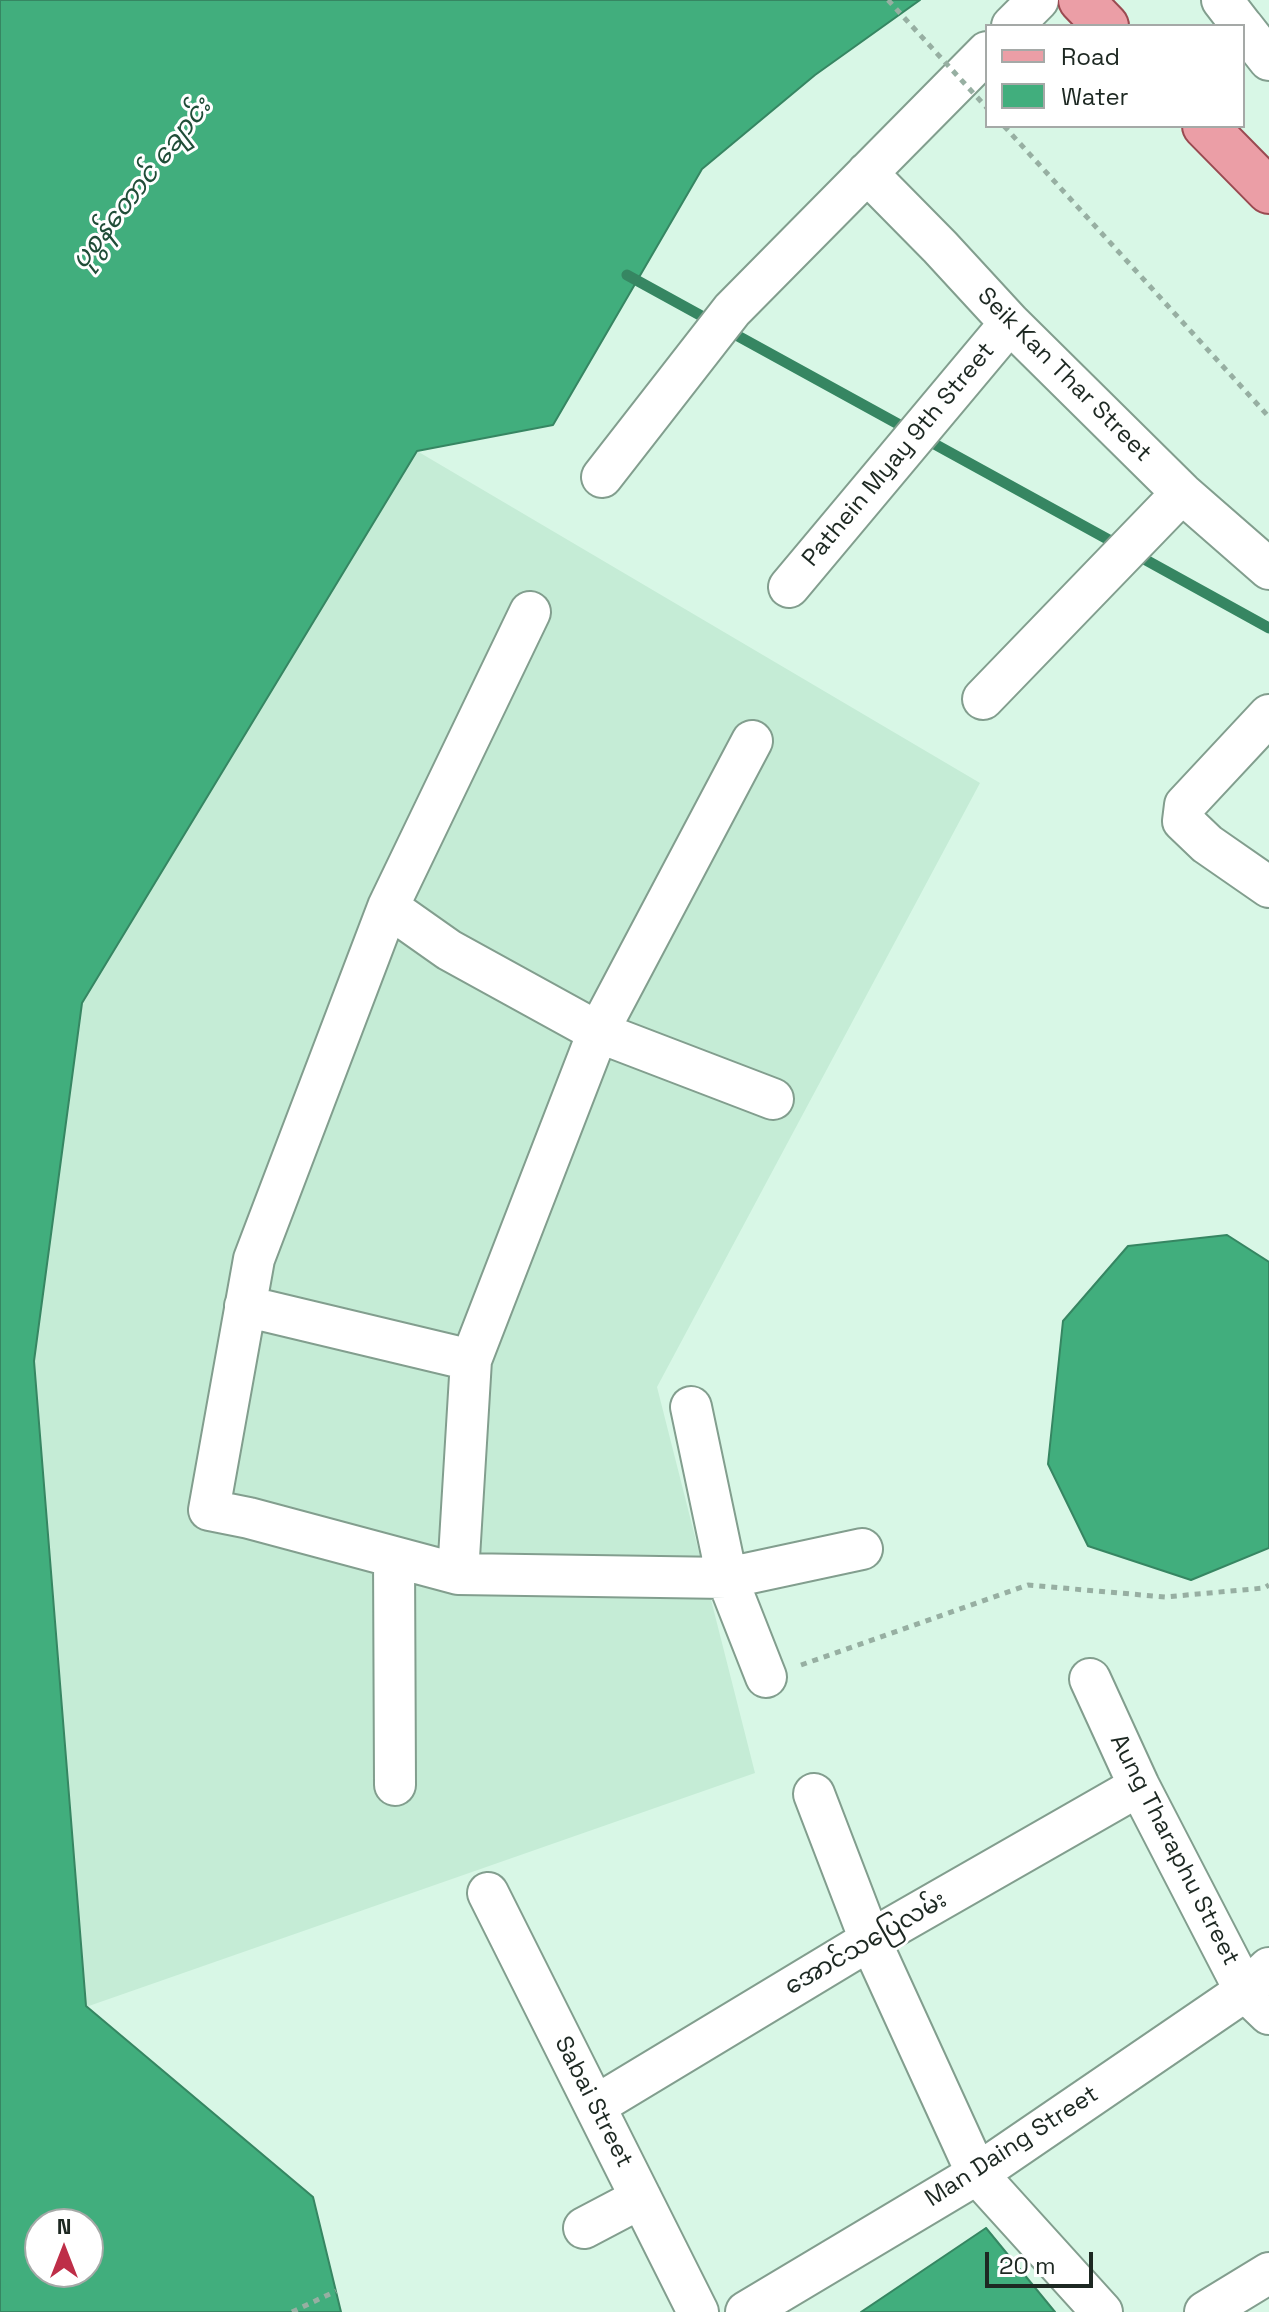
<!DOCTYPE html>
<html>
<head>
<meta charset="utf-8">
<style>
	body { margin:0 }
	#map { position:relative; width:1269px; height:2312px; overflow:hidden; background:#d8f7e6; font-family:"Space Grotesk",sans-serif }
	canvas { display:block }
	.legend { position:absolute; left:985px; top:24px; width:260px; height:104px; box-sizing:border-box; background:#fff; border:2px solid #a5a9a7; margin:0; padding:10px 14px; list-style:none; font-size:24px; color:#1d2822 }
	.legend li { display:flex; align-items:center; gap:16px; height:40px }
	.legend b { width:40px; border:2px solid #a5a9a7 }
	.north { position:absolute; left:24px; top:2208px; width:80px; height:80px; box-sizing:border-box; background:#fff; border:2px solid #a5a9a7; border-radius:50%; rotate:0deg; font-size:22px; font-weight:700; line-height:32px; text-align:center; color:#1d2822 }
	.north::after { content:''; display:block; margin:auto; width:28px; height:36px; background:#be2e48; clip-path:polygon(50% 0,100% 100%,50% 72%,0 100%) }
	.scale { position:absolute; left:985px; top:2252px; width:108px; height:36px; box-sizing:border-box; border:4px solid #1d2822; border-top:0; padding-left:10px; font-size:24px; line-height:28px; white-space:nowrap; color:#1d2822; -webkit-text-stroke:6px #fff; paint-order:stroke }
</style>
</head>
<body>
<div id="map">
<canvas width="1269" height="2312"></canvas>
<ul class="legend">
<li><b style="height:10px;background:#eb9ea6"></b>Road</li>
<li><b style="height:22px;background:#41ae7d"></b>Water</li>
</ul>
<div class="north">N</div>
<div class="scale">20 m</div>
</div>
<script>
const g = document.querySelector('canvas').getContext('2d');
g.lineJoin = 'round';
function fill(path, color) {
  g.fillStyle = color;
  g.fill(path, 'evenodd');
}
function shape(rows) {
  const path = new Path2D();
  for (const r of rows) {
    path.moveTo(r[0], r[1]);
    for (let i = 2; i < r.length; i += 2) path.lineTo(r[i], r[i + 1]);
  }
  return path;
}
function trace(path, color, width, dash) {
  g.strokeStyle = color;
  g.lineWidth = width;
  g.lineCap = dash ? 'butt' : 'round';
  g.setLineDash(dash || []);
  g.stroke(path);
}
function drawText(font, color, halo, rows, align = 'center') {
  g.font = font + ' "Space Grotesk","Noto Sans Myanmar",sans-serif';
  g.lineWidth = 6;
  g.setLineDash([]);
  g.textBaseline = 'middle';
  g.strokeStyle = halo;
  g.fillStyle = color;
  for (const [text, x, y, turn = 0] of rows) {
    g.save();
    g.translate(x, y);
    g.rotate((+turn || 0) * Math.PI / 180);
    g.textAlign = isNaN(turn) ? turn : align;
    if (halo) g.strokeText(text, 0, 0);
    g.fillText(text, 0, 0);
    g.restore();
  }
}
const built = shape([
	[417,451,980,783,657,1387,755,1773,86,2007,34,1361,82,1003]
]);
const water = shape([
	[0,0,920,0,815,75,702,169,553,425,417,451,82,1003,34,1361,86,2006,313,2197,341,2312,0,2312,0,0],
	[40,2224,88,2224,88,2272,40,2272,40,2224],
	[1227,1235,1269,1262,1269,1548,1191,1580,1088,1546,1048,1464,1063,1321,1128,1246,1227,1235],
	[986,2228,1055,2312,861,2312,986,2228]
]);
const stream = shape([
	[627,275,1120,546],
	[1135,554,1269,628]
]);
const path = shape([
	[1004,126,1269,417],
	[801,1665,1028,1585,1165,1597,1264,1588,1269,1585],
	[292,2312,336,2291]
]);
const minor = shape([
	[1222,0,1242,26],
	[1012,26,1038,0],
	[1243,27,1269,60],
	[867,173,940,247,1010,323,1182,493,1269,569],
	[602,477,732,310,987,52],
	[789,587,1010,323],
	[983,699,1182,493],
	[1269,715,1185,805,1183,821,1207,844,1269,887],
	[388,907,449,950,598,1032,752,741],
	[773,1099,598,1032,471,1360,458,1574,727,1578,862,1549],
	[245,1306,471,1360],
	[691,1407,727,1578,766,1677],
	[394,1557,395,1785],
	[458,1574,249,1518,209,1510,254,1259,388,907,530,612],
	[1090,1679,1139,1786,1245,1991,1269,2014],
	[814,1794,870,1940,977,2174,1102,2312],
	[488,1893,698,2312],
	[595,2106,870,1940,1139,1786],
	[584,2228,641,2198],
	[746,2312,977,2174,1245,1991,1269,1968],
	[1205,2312,1269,2273]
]);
const major = shape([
	[1081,0,1106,26],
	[1205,126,1269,191]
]);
const pathBridge = shape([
	[888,0,987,108]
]);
const streetNames = [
	["Seik Kan Thar Street",1064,375,45],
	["Pathein Myay 9th Street",899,455,-50],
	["Aung Tharaphu Street",1174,1850,63],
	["အောင်သပြေလမ်း",866,1944,-30],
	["Sabai Street",593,2102,63],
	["Man Daing Street",1012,2147,-33]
];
const waterNames = [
	["ပုစွန်တောင် ချောင်း",142,184,-52]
];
fill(built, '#c5ecd6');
fill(water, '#41ae7d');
trace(water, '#368662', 2);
trace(stream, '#368662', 11);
trace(minor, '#829e8e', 44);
trace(major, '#9a4a51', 48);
trace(path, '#97afa2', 5, [6, 6]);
trace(minor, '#fff', 40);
trace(major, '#eb9ea6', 44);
trace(pathBridge, '#97afa2', 5, [6, 6]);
drawText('24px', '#1d2822', '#fff', streetNames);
drawText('italic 26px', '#204d38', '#fff', waterNames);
</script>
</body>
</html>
